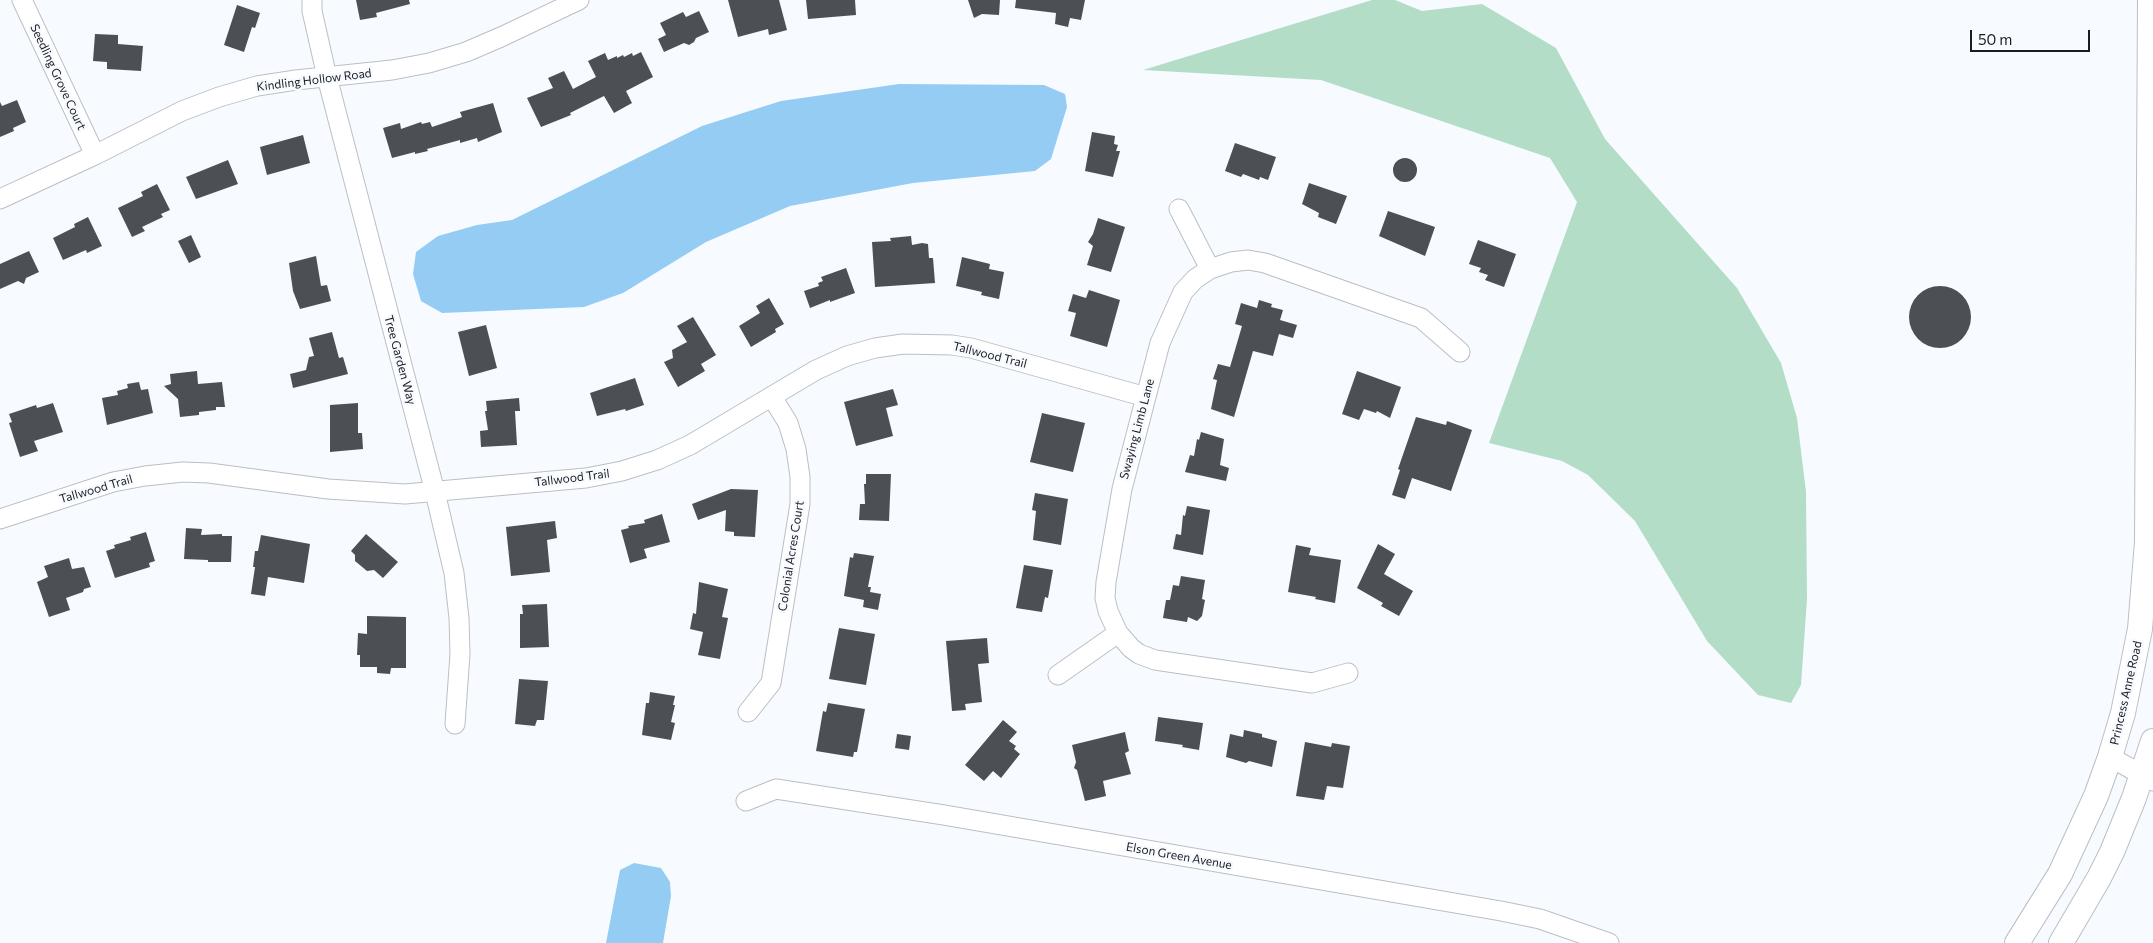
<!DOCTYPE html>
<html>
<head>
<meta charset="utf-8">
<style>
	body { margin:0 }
	#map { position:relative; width:2153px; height:943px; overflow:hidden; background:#f7fbff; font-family:Commissioner,sans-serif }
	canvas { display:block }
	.scale { position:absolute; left:1970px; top:30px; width:120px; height:22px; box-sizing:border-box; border:2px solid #1a1c1f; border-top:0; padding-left:6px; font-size:15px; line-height:18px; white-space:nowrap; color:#1a1c1f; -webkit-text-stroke:4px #f7fbff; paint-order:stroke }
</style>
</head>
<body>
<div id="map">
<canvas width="2153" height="943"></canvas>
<div class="scale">50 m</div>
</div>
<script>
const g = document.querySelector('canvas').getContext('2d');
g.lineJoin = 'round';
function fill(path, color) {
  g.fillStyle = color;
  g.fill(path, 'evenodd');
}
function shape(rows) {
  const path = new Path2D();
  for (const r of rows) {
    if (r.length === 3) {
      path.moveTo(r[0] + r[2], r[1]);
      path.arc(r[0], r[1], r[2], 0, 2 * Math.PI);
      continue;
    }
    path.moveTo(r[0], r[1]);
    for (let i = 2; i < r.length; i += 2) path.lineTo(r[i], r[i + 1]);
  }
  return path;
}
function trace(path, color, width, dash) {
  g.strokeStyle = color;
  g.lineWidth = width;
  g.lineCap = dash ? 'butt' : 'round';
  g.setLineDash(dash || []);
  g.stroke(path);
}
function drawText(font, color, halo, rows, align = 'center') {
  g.font = font + ' Commissioner,sans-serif';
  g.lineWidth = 5;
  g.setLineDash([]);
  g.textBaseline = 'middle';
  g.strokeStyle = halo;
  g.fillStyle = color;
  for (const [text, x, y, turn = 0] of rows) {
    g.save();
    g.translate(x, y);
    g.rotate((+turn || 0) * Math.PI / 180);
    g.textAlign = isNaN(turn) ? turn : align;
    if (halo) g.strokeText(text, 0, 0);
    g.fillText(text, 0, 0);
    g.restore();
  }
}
const green = shape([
	[1372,0,1395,0,1422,11,1482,4,1556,48,1605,139,1737,288,1781,363,1797,418,1806,492,1807,599,1801,685,1791,703,1758,695,1707,641,1635,521,1588,475,1562,461,1489,443,1577,202,1550,158,1321,80,1143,70]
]);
const water = shape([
	[899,84,1044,85,1065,94,1067,107,1051,159,1035,171,913,183,790,206,706,242,623,293,584,307,442,313,421,301,413,274,416,252,438,236,477,225,512,220,702,126,781,101],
	[634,863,661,868,670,882,671,896,663,943,606,943,620,870]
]);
const building = shape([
	[356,0,409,0,410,4,376,13,377,17,360,20],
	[728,0,779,0,787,30,769,35,768,29,738,37],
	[806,0,855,0,856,15,808,19],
	[968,0,1000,0,999,15,982,14,974,18],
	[1016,0,1085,0,1081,20,1070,18,1068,27,1055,24,1056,13,1015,8],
	[237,5,260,13,255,28,252,27,244,52,224,45],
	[699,11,709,32,696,38,694,42,689,45,684,43,664,52,658,39,666,35,660,23,683,12,686,17],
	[95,34,118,35,118,44,143,46,141,71,107,69,107,62,93,61],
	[641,52,653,77,626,91,632,103,614,113,604,96,570,113,571,115,541,127,527,98,553,88,548,78,564,71,573,89,596,77,588,61,605,53,608,60,617,56,617,58,623,55,624,57,632,53,633,56],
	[17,100,26,122,13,128,14,131,0,137,0,102,2,106],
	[493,103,502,132,478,142,477,138,460,143,460,140,427,149,428,151,415,154,415,152,392,158,383,128,400,123,401,129,421,122,422,124,430,122,432,127,462,117,460,112],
	[1092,132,1115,136,1114,144,1118,145,1116,151,1120,151,1113,177,1085,171],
	[303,135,310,163,267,175,260,147],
	[1235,143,1276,157,1268,180,1260,177,1259,180,1243,174,1241,177,1225,171],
	[1405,170,12],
	[228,160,238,184,196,199,186,177],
	[1309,183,1347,196,1336,224,1318,217,1319,213,1302,204],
	[157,184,170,210,161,214,163,217,142,227,145,231,132,237,118,208,143,196,141,192],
	[1388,211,1435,227,1425,256,1379,236],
	[88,217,102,246,87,253,86,250,63,260,53,238,75,227,74,224],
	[1098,218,1125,227,1111,272,1087,265,1093,246,1088,242,1093,234],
	[191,235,201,257,189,263,178,241],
	[911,236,912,245,922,243,928,244,929,258,933,258,935,283,875,287,872,242,891,241,890,238],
	[1478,240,1516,254,1504,287,1485,280,1488,275,1479,272,1481,268,1469,264],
	[29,251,39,272,26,278,24,284,18,281,0,289,0,264],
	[316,256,321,286,327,285,331,301,300,309,293,291,289,263],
	[962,257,990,264,989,269,1004,272,999,299,981,295,982,292,956,286],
	[846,268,855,293,830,302,830,300,810,308,804,291,819,286,818,283,823,281,821,277],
	[1940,317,31],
	[1089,290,1120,300,1107,347,1070,336,1076,313,1068,311,1073,294,1086,298],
	[769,298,784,324,775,329,776,332,751,347,739,326,760,313,756,306],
	[1259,300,1272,304,1271,307,1283,310,1280,320,1297,325,1293,338,1279,334,1273,356,1253,351,1234,417,1211,409,1217,380,1213,379,1218,364,1230,367,1242,326,1235,324,1241,303,1257,308],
	[693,317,716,355,701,364,705,371,678,387,664,362,673,358,672,350,687,342,677,326],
	[486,325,497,368,469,376,458,332],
	[332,332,339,358,343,357,348,374,293,388,290,374,306,370,309,357,314,356,309,338],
	[197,371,198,384,222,382,225,407,216,407,216,410,199,412,199,415,180,417,178,399,164,386,171,384,170,374],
	[1357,371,1401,387,1390,418,1377,411,1376,413,1364,409,1359,420,1342,414],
	[635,378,644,405,626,411,625,409,597,416,590,393],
	[139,382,141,390,148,389,153,413,107,425,102,398,118,395,117,391,128,388,127,384],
	[893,389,898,405,886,408,893,436,856,446,844,402],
	[519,398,520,411,515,411,517,445,481,447,480,431,488,430,485,411,487,411,486,401],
	[53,403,63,432,34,441,38,451,20,457,9,423,12,422,9,414,36,405,37,408],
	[358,403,358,433,362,433,363,449,330,452,330,405],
	[1042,413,1085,423,1073,472,1030,462],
	[1416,417,1446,425,1447,421,1472,430,1451,491,1412,478,1405,499,1392,495,1400,470,1398,469],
	[1201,432,1224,439,1220,465,1229,468,1226,481,1185,472,1190,455,1194,456,1197,439,1199,440],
	[866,474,891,474,889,521,859,520,860,504,865,504,864,484,866,484],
	[731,489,758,490,755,537,734,536,734,532,725,531,726,510,698,520,692,504],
	[1035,493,1068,499,1061,545,1033,540,1036,511,1032,510],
	[1187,506,1210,510,1203,555,1173,549,1176,534,1181,535,1183,515,1185,516],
	[662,514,670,542,644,549,647,558,630,563,621,530,629,528,628,526,645,523,644,520],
	[555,521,557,538,547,540,550,572,511,576,506,527],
	[186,528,202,529,201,535,222,534,222,536,232,536,231,562,208,562,208,560,184,559],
	[146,532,155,561,149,563,150,567,115,578,106,551,115,548,114,545,131,540,130,537],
	[366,534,398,562,383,578,374,570,367,571,355,561,355,555,351,551],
	[261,535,310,544,304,583,268,577,265,596,251,594,255,567,253,567,255,551,258,551],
	[1378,544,1395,554,1384,574,1413,591,1399,616,1381,606,1383,603,1357,588],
	[1296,545,1311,548,1309,555,1341,560,1335,603,1315,599,1316,597,1288,592],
	[854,553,874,556,868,587,871,587,870,592,881,594,878,610,863,607,864,600,844,596,850,557,853,558],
	[69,558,72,569,84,567,91,587,84,589,83,592,66,598,70,610,49,617,37,582,48,577,44,566],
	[1024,565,1053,570,1048,598,1045,597,1042,612,1016,608],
	[1181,576,1205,580,1202,599,1205,600,1202,616,1197,621,1188,617,1187,622,1163,618,1166,600,1170,600,1173,585,1179,586],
	[699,582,728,589,722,617,728,618,720,659,698,655,703,632,690,629,693,613,696,614],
	[547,604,549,647,520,648,520,614,523,614,522,605],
	[367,616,406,617,406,668,391,668,390,674,377,673,377,667,360,667,360,655,357,655,358,633,367,634],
	[839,628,875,634,866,685,829,679],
	[987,638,989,663,978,664,982,702,965,704,966,710,952,711,946,641],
	[519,679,548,681,544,720,537,720,535,726,515,724],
	[650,692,675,696,673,705,675,705,671,722,675,723,671,740,642,735,646,703,649,703],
	[828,703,865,709,857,752,854,752,853,757,816,751,823,711,826,712],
	[1158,717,1203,723,1199,750,1182,747,1183,745,1155,741],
	[1003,720,1017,732,1009,741,1016,746,1014,749,1020,754,1001,778,993,771,984,781,965,765],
	[1244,730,1262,734,1262,737,1277,741,1272,767,1249,761,1246,763,1226,757,1230,734,1243,737],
	[1125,732,1129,751,1125,753,1131,774,1103,781,1106,796,1085,801,1077,770,1074,768,1076,762,1072,745],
	[897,734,911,736,909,750,895,748],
	[1305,742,1331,747,1332,743,1350,746,1343,788,1327,786,1324,800,1296,796]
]);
const minor = shape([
	[22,0,95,155],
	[312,0,312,11,327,77,435,492,454,573,459,618,460,654,455,724],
	[0,199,95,155,182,111,219,97,257,86,296,80,392,70,429,63,466,52,501,37,579,0],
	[1179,209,1210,269],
	[0,519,113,482,145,476,183,472,209,473,328,489,405,494,586,478,622,471,657,460,690,445,816,370,847,356,875,348,903,344,952,345,971,348,1146,397],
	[1348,673,1312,683,1155,660,1139,654,1131,648,1118,633,1108,611,1105,598,1106,582,1122,489,1160,343,1183,292,1195,279,1210,269,1231,262,1248,260,1265,263,1421,318,1460,352],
	[1058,675,1118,633],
	[748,712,771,683,800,504,800,477,796,449,788,423,772,397],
	[2110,757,2153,781],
	[746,801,776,789,944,815,1501,911,1540,919,1609,943]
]);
const major = shape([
	[2017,943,2060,874,2096,796,2110,757,2123,713,2140,629,2147,542,2150,0],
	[2061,943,2099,878,2112,852,2134,798,2153,741]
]);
const streetNames = [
	["Seedling Grove Court",58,77,65],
	["Kindling Hollow Road",314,80,-7],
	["Tallwood Trail",990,355,14],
	["Tree Garden Way",400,360,75],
	["Swaying Limb Lane",1137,429,-75],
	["Tallwood Trail",572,478,-7],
	["Tallwood Trail",96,489,-16],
	["Colonial Acres Court",791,556,-81],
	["Princess Anne Road",2126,693,-77],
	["Elson Green Avenue",1179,856,10]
];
fill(green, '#b3ddc7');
fill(water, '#95ccf4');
fill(building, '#4c5055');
trace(minor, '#babfc6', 21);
trace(major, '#babfc6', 26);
trace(minor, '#fff', 19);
trace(major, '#fff', 24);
drawText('12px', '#1a1c1f', '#f7fbff', streetNames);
</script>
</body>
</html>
